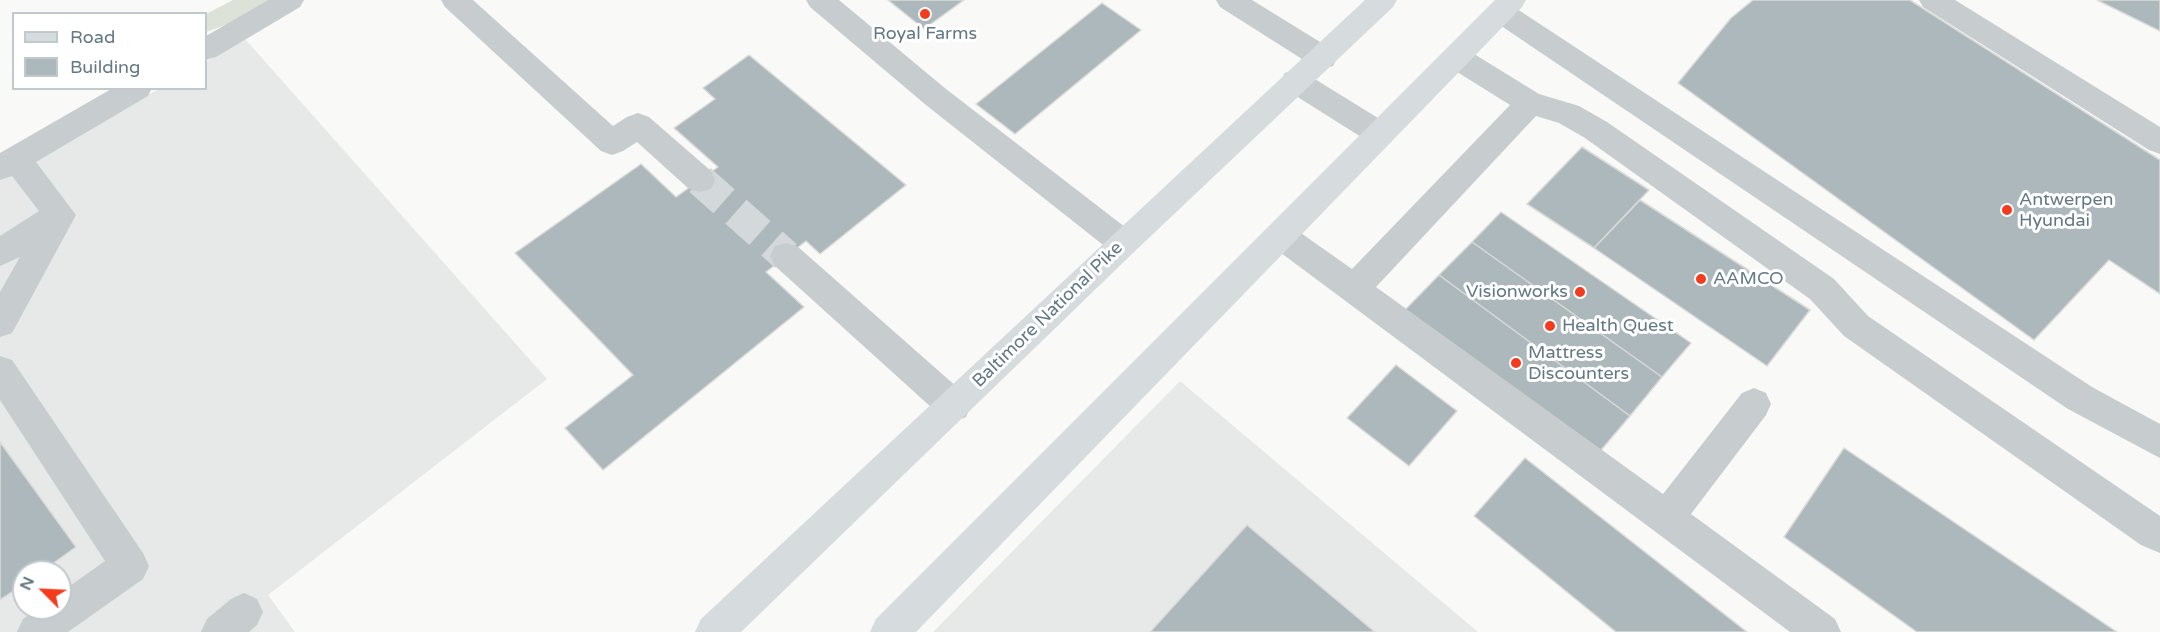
<!DOCTYPE html>
<html>
<head>
<meta charset="utf-8">
<style>
	body { margin:0 }
	#map { position:relative; width:2160px; height:632px; overflow:hidden; background:#f9f9f7; font-family:"Varela Round",sans-serif }
	canvas { display:block }
	.legend { position:absolute; left:12px; top:12px; width:195px; height:78px; box-sizing:border-box; background:#fff; border:2px solid #c0c9ce; margin:0; padding:8px 10px; list-style:none; font-size:18px; color:#627884 }
	.legend li { display:flex; align-items:center; gap:12px; height:30px }
	.legend b { width:30px; border:2px solid #c0c9ce }
	.north { position:absolute; left:12px; top:560px; width:60px; height:60px; box-sizing:border-box; background:#fff; border:2px solid #c0c9ce; border-radius:50%; rotate:294deg; font-size:16px; font-weight:700; line-height:24px; text-align:center; color:#627884 }
	.north::after { content:''; display:block; margin:auto; width:21px; height:27px; background:#f33b1d; clip-path:polygon(50% 0,100% 100%,50% 72%,0 100%) }
</style>
</head>
<body>
<div id="map">
<canvas width="2160" height="632"></canvas>
<ul class="legend">
<li><b style="height:8px;background:#d6dbde"></b>Road</li>
<li><b style="height:16px;background:#adb8bc"></b>Building</li>
</ul>
<div class="north">N</div>
</div>
<script>
const g = document.querySelector('canvas').getContext('2d');
g.lineJoin = 'round';
function fill(path, color) {
  g.fillStyle = color;
  g.fill(path, 'evenodd');
}
function shape(rows) {
  const path = new Path2D();
  for (const r of rows) {
    path.moveTo(r[0], r[1]);
    for (let i = 2; i < r.length; i += 2) path.lineTo(r[i], r[i + 1]);
  }
  return path;
}
function trace(path, color, width, dash) {
  g.strokeStyle = color;
  g.lineWidth = width;
  g.lineCap = dash ? 'butt' : 'round';
  g.setLineDash(dash || []);
  g.stroke(path);
}
function drawText(font, color, halo, rows, align = 'center') {
  g.font = font + ' "Varela Round",sans-serif';
  g.lineWidth = 6;
  g.setLineDash([]);
  g.textBaseline = 'middle';
  g.strokeStyle = halo;
  g.fillStyle = color;
  for (const [text, x, y, turn = 0] of rows) {
    g.save();
    g.translate(x, y);
    g.rotate((+turn || 0) * Math.PI / 180);
    g.textAlign = isNaN(turn) ? turn : align;
    if (halo) g.strokeText(text, 0, 0);
    g.fillText(text, 0, 0);
    g.restore();
  }
}
const built = shape([
	[245,39,547,379,268,595,295,632,0,632,0,179,159,89,206,88,206,62],
	[24,572,60,572,60,608,24,608],
	[1180,381,1478,632,933,632]
]);
const green = shape([
	[233,0,268,0,228,24,206,32,206,14]
]);
const building = shape([
	[888,0,964,0,924,29,888,0],
	[1753,0,1910,0,2160,160,2160,294,2109,260,2034,340,1678,83,1731,18,1753,0],
	[2097,0,2160,0,2160,31,2097,0],
	[1102,3,1141,30,1015,134,976,104,1102,3],
	[749,55,906,185,820,254,806,241,766,272,804,307,603,470,565,428,633,375,515,253,641,164,676,197,718,167,674,128,715,99,703,88,749,55],
	[1582,147,1649,190,1594,248,1527,204,1582,147],
	[1640,200,1810,310,1767,366,1594,248,1640,200],
	[1501,212,1691,343,1662,377,1472,242,1501,212],
	[1472,242,1662,377,1630,416,1439,275,1472,242],
	[1439,275,1630,416,1596,456,1404,311,1439,275],
	[1396,365,1457,411,1409,466,1347,418,1396,365],
	[0,442,76,547,41,572,24,572,24,584,0,600,0,442],
	[1844,448,2117,632,1917,632,1784,537,1844,448],
	[1525,458,1747,632,1616,632,1474,516,1525,458],
	[1247,525,1375,632,1150,632,1247,525]
]);
const minorTunnel = shape([
	[700,180,786,256]
]);
const minor = shape([
	[268,0,304,0,300,7,216,57,206,60,206,36,268,0],
	[441,0,473,0,613,126,627,117,638,113,649,117,711,171,715,180,711,189,700,192,689,189,637,142,623,151,612,155,601,151,445,7,441,0],
	[806,0,839,0,946,89,1134,234,1139,243,1134,252,1123,256,1112,252,926,105,810,7,806,0],
	[1216,0,1252,0,1333,50,1337,58,1333,66,1323,69,1313,66,1220,7,1216,0],
	[1919,0,1955,0,2160,127,2160,154,2149,150,1923,7,1919,0],
	[1501,2,1511,5,2092,387,2160,424,2160,458,2068,409,1491,19,1487,12,1491,5,1501,2],
	[1456,46,1466,49,1539,94,1579,106,1607,122,1834,279,1868,316,2160,516,2160,553,2141,545,1844,336,1810,299,1585,138,1559,123,1536,116,1376,287,1663,494,1742,393,1754,388,1766,393,1771,404,1766,415,1691,514,1835,619,1841,632,1790,632,1269,244,1264,235,1269,226,1280,222,1291,226,1352,269,1510,105,1446,65,1442,57,1446,49,1456,46],
	[1295,70,1305,73,1391,126,1395,134,1391,142,1380,146,1369,142,1285,89,1280,81,1285,73,1295,70],
	[113,88,152,88,148,96,36,162,76,215,12,333,0,337,0,292,20,257,0,266,0,236,39,211,12,176,0,180,0,153,113,88],
	[786,243,797,246,966,395,971,406,966,417,954,422,942,417,775,266,770,256,775,246,786,243],
	[0,356,12,360,143,553,149,566,143,579,68,632,17,632,23,619,38,608,60,608,60,593,105,561,0,400,0,356],
	[244,593,257,599,263,612,257,625,249,632,201,632,207,619,231,599,244,593]
]);
const major = shape([
	[1365,0,1397,0,1393,7,1134,252,741,632,695,632,701,619,1365,0],
	[1495,0,1526,0,1522,7,916,632,870,632,876,619,1495,0]
]);
const markers = [
	[925,14,6,"#f33b1d"],
	[2007,210,6,"#f33b1d"],
	[1701,279,6,"#f33b1d"],
	[1580,292,6,"#f33b1d"],
	[1550,326,6,"#f33b1d"],
	[1516,363,6,"#f33b1d"]
];
const poiNames = [
	["Royal Farms",925,34,"center"],
	["Antwerpen",2019,200],
	["Hyundai",2019,221],
	["AAMCO",1713,279],
	["Visionworks",1568,292,"right"],
	["Health Quest",1562,326],
	["Mattress",1528,353],
	["Discounters",1528,374]
];
const streetNames = [
	["Baltimore National Pike",1048,315,-44]
];
fill(built, '#e7e9e8');
fill(green, '#dce2d7');
fill(building, '#adb8bc');
trace(building, '#dbdbd9', 1.5);
trace(minorTunnel, '#d3d9da', 32, [32, 16]);
fill(minor, '#c7cccf');
fill(major, '#d6dbde');
for (const [x, y, r, color] of markers) {
  const dot = new Path2D();
  dot.arc(x, y, r, 0, 2 * Math.PI);
  g.fillStyle = color;
  g.fill(dot);
  trace(dot, '#fff', 2);
}
drawText('18px', '#627884', '#fff', poiNames, 'left');
drawText('18px', '#627884', '#fff', streetNames);
</script>
</body>
</html>
